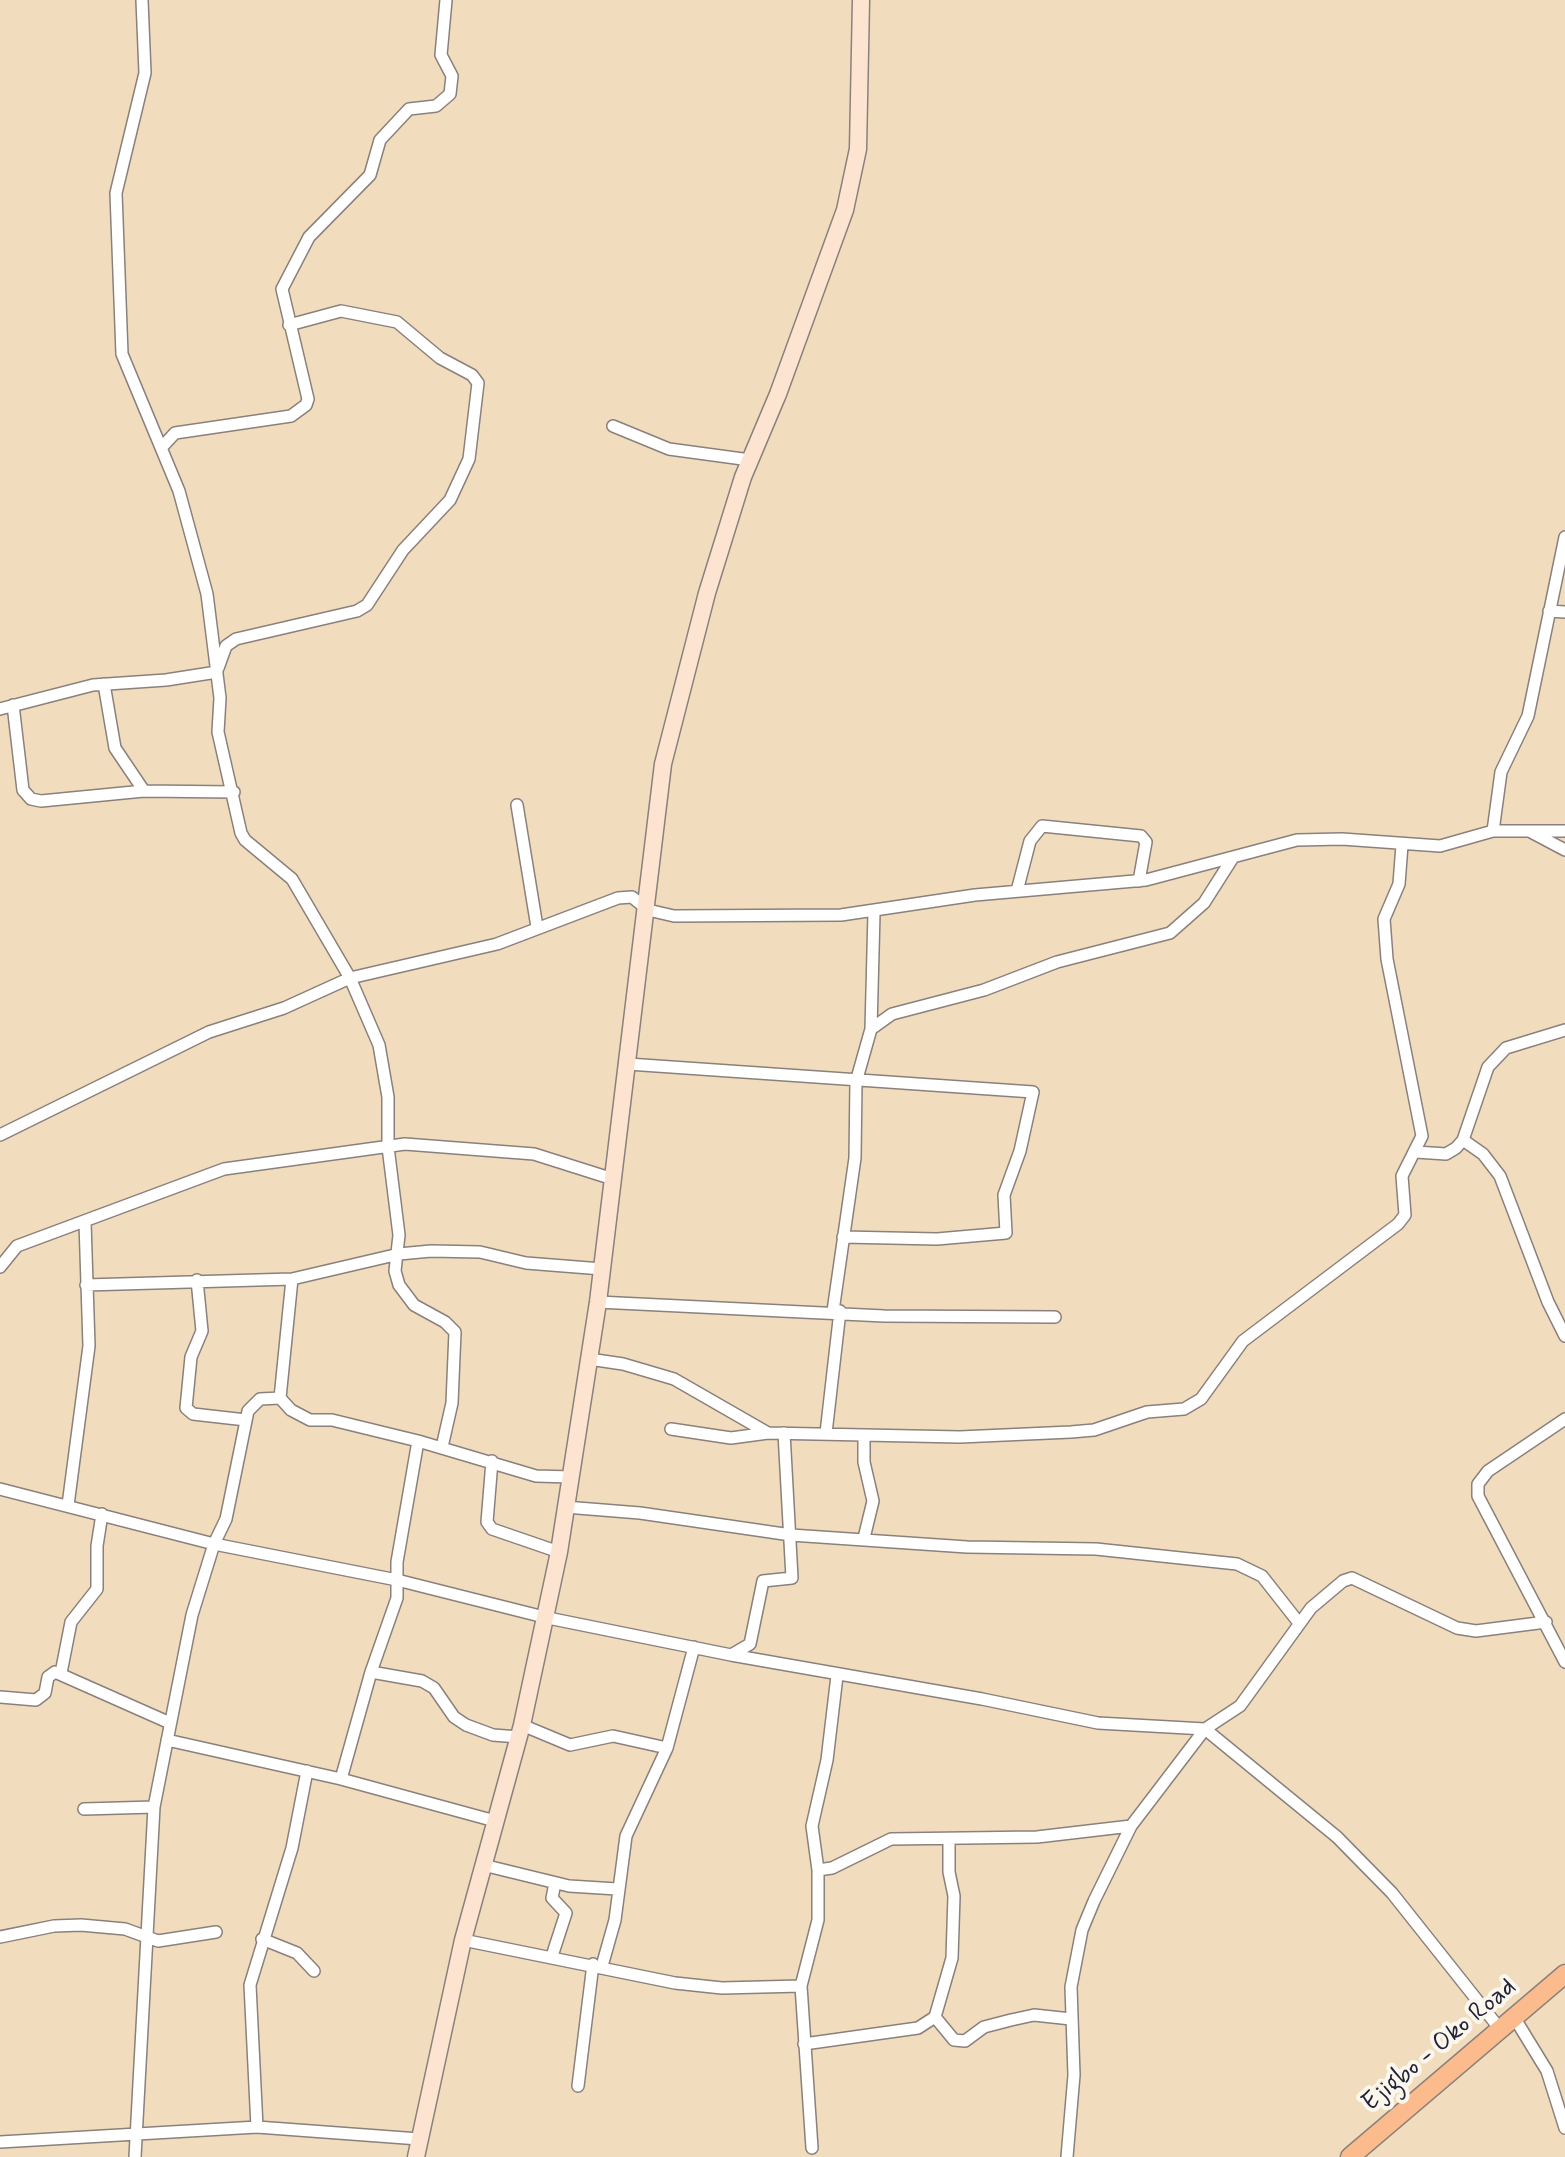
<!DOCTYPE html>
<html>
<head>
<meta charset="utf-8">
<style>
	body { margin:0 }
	canvas { display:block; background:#f1ddbe }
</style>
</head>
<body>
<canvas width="1565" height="2157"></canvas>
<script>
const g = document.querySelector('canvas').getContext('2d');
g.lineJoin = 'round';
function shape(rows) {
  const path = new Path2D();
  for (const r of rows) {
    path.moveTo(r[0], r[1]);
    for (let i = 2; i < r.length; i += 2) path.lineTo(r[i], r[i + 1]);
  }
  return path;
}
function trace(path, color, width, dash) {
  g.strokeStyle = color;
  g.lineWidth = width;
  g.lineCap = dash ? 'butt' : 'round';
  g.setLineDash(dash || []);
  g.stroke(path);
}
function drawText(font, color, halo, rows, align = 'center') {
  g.font = font + ' Mynerve,sans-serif';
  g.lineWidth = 8;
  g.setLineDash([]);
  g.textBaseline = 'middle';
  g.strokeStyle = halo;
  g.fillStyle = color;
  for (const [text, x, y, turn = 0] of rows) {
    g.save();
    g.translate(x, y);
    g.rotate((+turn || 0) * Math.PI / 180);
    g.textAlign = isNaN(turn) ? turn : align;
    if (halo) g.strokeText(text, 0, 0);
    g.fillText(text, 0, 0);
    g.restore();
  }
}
const street = shape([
	[142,0,145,73,116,193,122,354,179,491,207,594,220,698,218,732,241,833,245,840,292,879,350,978,379,1045,388,1097,388,1147,399,1235,395,1271,399,1285,414,1305,445,1322,455,1332,452,1403,442,1447],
	[613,426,669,449,750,460],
	[162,447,175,433,291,416,306,405,308,399,282,289,309,237,370,175,380,140,409,109,436,106,450,94,452,76,441,55,446,0],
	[1549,611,1565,612],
	[218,668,226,646,236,639,357,611,367,605,403,550,450,500,469,459,478,383,472,375,440,358,397,322,341,311,289,325],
	[104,684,115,748,144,791],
	[13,705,23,790,31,799,41,801,144,791,234,792],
	[0,709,93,685,166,680,217,672],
	[517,805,537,927],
	[1493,831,1501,772,1528,716,1565,537],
	[1531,832,1565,850],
	[1017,891,1030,841,1042,826,1141,836,1146,842,1139,881],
	[871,1029,892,1014,984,990,1057,962,1170,933,1204,903,1232,859],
	[628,1064,1033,1092,1020,1151,1004,1195,1006,1233,937,1239,843,1237],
	[0,1135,209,1032,284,1008,350,978,497,944,618,898,632,897,648,910,674,916,841,915,975,895,1146,880,1297,840,1342,839,1440,846,1493,831,1565,831],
	[1463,1140,1483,1154,1500,1176,1548,1302,1565,1336],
	[1416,1152,1446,1154,1456,1148,1463,1140,1488,1067,1506,1048,1565,1030],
	[0,1267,17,1246,224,1169,405,1144,534,1154,613,1179],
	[197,1280,202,1331,191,1357,186,1408,193,1414,246,1420],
	[86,1285,292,1279,399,1254,431,1251,480,1252,526,1263,602,1269],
	[598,1302,884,1316,1055,1317],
	[833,1311,855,1158,856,1082,871,1029,874,913],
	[589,1359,623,1364,674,1379,768,1433],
	[280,1398,292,1279],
	[1565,1419,1488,1471,1478,1484,1478,1496,1565,1662],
	[671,1429,731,1438,768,1433,960,1437,1071,1432,1094,1430,1147,1412,1184,1409,1201,1399,1243,1341,1398,1224,1405,1215,1402,1176,1422,1136,1387,959,1384,919,1399,884,1402,845],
	[826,1433,840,1311],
	[492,1461,487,1522,492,1529,559,1552],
	[0,1489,214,1544,397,1580,548,1618,731,1655,982,1699,1098,1723,1205,1729,1337,1837,1392,1893,1500,2029],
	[68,1505,89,1346,85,1222],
	[565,1507,640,1513,791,1535,967,1547,1096,1549,1237,1564,1262,1576,1299,1623],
	[864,1538,873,1501,864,1462,864,1435],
	[731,1655,750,1644,763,1581,792,1578,784,1433],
	[371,1672,422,1681,434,1688,454,1717,466,1725,493,1735,519,1737],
	[61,1673,71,1622,97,1589,97,1546,102,1514],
	[0,1697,36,1700,45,1693,48,1677,55,1672,170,1723],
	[522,1725,570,1745,613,1736,667,1748],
	[167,1740,341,1779,495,1821],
	[341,1779,371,1672,397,1598,397,1562,418,1441],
	[84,1809,154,1807],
	[483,1865,569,1886,617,1889],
	[818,1870,832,1868,891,1839,1037,1837,1131,1826],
	[0,1937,54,1926,81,1925,125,1929,158,1941,216,1932],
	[262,1939,297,1953,314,1971],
	[463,1940,675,1983,722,1988,801,1986],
	[552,1956,566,1913,552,1898,555,1883],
	[602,1966,615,1920,626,1836,667,1748,694,1647],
	[935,2017,954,2040,965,2041,984,2027,1011,2020,1034,2015,1071,2019],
	[1514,2017,1547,2071,1565,2128],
	[804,2044,918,2028,935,2017,952,1958,954,1896,949,1872,949,1839],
	[578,2086,593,1964],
	[257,2127,250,1985,292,1848,307,1771],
	[0,2142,257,2127,419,2139],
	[812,2148,801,1986,818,1920,818,1870,812,1826,827,1760,837,1676],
	[135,2157,154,1807,192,1615,214,1544,226,1519,248,1411,260,1399,280,1398,291,1410,310,1420,332,1420,418,1441,536,1476,571,1477],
	[1067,2157,1074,2075,1071,1987,1082,1930,1094,1901,1131,1826,1205,1729,1240,1706,1311,1608,1343,1581,1352,1578,1457,1628,1476,1631,1546,1622]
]);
const secondary = shape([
	[416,2157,463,1940,522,1725,559,1552,598,1302,663,764,707,593,743,477,778,394,845,210,858,149,861,0]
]);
const primary = shape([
	[1350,2157,1565,1974]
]);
const streetNames = [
	["Ejigbo - Oko Road",1440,2046,-40]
];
trace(street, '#8a807c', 14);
trace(secondary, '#8a807c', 19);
trace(primary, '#8a807c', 21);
trace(street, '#fff', 11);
trace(secondary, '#fde4d1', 16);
trace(primary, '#fbbb8c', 18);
drawText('26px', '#22223b', '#fbf7ec', streetNames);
</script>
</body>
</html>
